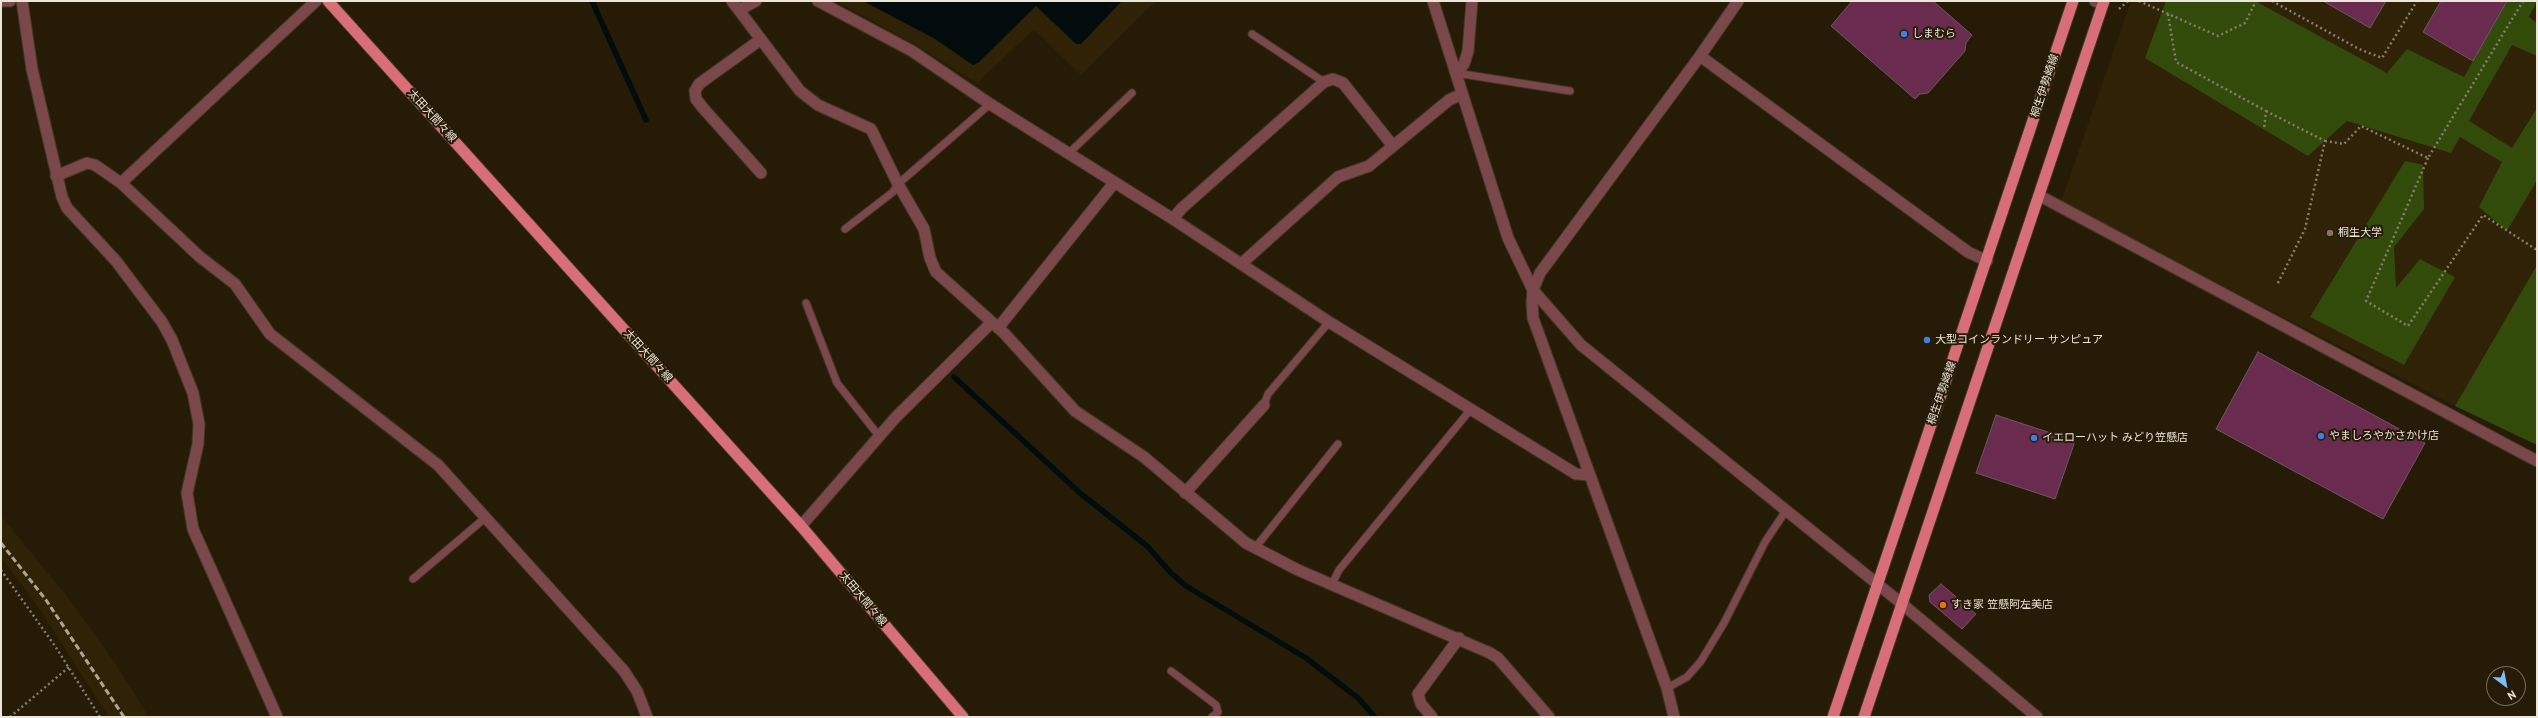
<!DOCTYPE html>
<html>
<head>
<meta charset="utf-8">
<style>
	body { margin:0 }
	#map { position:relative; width:2538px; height:718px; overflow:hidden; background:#261b07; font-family:"PT Sans",sans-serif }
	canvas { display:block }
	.frame { position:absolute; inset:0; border:2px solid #ece5d9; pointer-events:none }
	.north { position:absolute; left:2486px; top:666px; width:40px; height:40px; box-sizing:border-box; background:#261b07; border:1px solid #756c5b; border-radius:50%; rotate:148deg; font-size:11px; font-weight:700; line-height:16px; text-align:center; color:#ece5d9 }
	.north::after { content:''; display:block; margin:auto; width:14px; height:18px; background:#7dbef9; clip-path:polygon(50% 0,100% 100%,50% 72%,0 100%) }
</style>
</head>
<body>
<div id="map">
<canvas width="2538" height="718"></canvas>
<div class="frame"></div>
<div class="north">N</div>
</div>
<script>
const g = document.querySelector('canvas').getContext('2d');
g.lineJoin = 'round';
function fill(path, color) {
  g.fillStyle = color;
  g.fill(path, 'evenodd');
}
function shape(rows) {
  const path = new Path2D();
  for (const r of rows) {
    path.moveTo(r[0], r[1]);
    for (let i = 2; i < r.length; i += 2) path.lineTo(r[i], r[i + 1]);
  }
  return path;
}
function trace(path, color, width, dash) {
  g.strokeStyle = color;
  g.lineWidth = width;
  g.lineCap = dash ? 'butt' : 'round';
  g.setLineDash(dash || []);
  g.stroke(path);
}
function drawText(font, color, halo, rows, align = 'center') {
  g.font = font + ' "PT Sans","Noto Sans JP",sans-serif';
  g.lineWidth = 4;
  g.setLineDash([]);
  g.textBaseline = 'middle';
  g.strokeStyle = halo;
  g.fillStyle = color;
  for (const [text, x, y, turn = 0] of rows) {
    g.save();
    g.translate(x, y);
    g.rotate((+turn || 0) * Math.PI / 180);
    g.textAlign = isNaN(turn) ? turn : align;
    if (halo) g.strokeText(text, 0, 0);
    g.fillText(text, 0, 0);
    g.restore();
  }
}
const built = shape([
	[836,1,1156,1,1081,75,1036,31,1031,32,977,83,916,45],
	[2131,1,2537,1,2537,265,2455,406,2061,202],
	[1,516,66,595,113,660,149,717,109,717,40,610,1,557]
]);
const green = shape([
	[2166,1,2255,1,2387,73,2407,49,2464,77,2507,1,2537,1,2529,17,2537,23,2537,56,2512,45,2469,121,2512,148,2537,108,2537,180,2507,231,2479,207,2502,162,2460,137,2451,153,2347,121,2308,156,2145,58],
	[2405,161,2423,165,2424,209,2394,247,2396,288,2420,259,2455,277,2404,365,2310,317],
	[2537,265,2537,445,2455,406]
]);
const water = shape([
	[863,1,1122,1,1081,44,1076,44,1036,6,978,63,973,65,935,39]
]);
const stream = shape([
	[592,1,646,120],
	[954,377,1080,493,1147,546,1170,572,1186,586,1306,658,1358,698,1375,717]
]);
const building = shape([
	[1852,1,1933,1,1972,35,1966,43,1965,51,1928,93,1920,94,1915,99,1831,26,1852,1],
	[2323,1,2386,1,2370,28,2323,1],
	[2441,1,2507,1,2473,61,2423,32,2441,1],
	[2258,352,2425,443,2383,519,2216,429,2258,352],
	[1996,415,2075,441,2055,499,1976,473,1996,415],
	[1941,584,1976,614,1962,629,1930,602,1929,595,1941,584]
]);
const path = shape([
	[2139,1,2218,36,2245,23,2256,1],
	[2272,1,2359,49,2382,58,2417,1],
	[2119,9,2128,1],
	[2168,14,2176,62,2266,111,2264,129],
	[2266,111,2325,141,2305,229,2277,285],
	[2325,141,2344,144,2361,126,2428,158,2523,1],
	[2428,158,2366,301,2408,326,2483,215,2537,250],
	[1,570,55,646,100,717],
	[10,717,69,667]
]);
const service = shape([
	[1252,34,1324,82],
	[1456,73,1570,91],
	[1068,154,1132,93],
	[845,229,893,192,898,184,990,104],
	[806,303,837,383,879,436],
	[1264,405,1268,394,1329,322],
	[1255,548,1338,444],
	[413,579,485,518],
	[1332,584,1339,570,1471,409],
	[1171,671,1216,705,1218,712,1212,717],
	[1667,688,1687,677,1701,661,1724,623,1765,542,1787,509]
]);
const minor = shape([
	[1,1,10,1],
	[22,1,32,69,62,197,67,208,116,261,162,322,172,340,193,393,199,424,198,444,187,493,193,529,277,717],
	[732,1,800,91,818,105,871,129,898,184,924,229,930,258,936,272,1004,333,1075,411,1144,457,1246,543,1298,570,1490,653,1498,658,1549,717],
	[818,1,912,51,990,104,1173,219,1329,322,1576,474,1590,475],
	[2095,1,2103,4],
	[739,10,756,1],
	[760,40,699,84,695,91,696,99,703,108,761,173],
	[1700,56,1968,252,1987,261],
	[1456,73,1464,64,1468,51,1472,1],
	[56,176,87,163,95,165,121,183,200,257,235,284,270,334,438,465,624,671,637,691,647,717],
	[121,183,316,1],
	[2040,196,2537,461],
	[1173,219,1181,209,1324,82,1333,79,1343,83,1393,146],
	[1241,264,1338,177,1369,166,1449,100,1462,94],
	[998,328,1114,183],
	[1185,493,1264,405],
	[801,526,896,417,991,323],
	[1901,603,2037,717],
	[1432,717,1421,704,1418,694,1459,638],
	[1674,717,1667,688,1533,318,1532,301,1533,290,1540,273,1700,56,1738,1]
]);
const tertiary = shape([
	[1433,1,1508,238,1533,290,1581,345,1901,603]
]);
const primary = shape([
	[328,1,801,526,963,717],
	[1833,717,2073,1],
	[1864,717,2104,1]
]);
const rail = shape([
	[1,543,46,600,124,717]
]);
const markers = [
	[1904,34,4,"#3f7fe0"],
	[2330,233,4,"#8d6e63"],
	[1927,340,4,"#3f7fe0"],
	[2321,436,4,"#3f7fe0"],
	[2034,438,4,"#3f7fe0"],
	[1943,605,4,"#e8710a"]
];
const poiNames = [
	["しまむら",1912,34],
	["桐生大学",2338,233],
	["大型コインランドリー サンピュア",1935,340],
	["やましろやかさかけ店",2329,436],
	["イエローハット みどり笠懸店",2042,438],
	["すき家 笠懸阿左美店",1951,605]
];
const streetNames = [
	["桐生伊勢崎線",2045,86,-72],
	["太田大間々線",432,116,48],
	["太田大間々線",648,356,48],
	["桐生伊勢崎線",1942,393,-71],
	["太田大間々線",863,599,50]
];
fill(built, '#302206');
fill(green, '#324b0b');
fill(water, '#020c0c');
trace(stream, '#020c0c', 5.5);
fill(building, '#692c4e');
trace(building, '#6e5661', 1);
trace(service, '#423724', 9);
trace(minor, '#423724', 13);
trace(tertiary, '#423724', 13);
trace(primary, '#423724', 13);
trace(path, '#867d6c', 2.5, [2, 3]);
trace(service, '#7a474a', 7);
trace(minor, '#7a474a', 11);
trace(tertiary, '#7a474a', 11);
trace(primary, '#d86e77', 11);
trace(rail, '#aca495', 3, [6, 3]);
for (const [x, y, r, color] of markers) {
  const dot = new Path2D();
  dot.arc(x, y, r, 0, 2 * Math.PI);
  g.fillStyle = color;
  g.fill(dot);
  trace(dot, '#261b07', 1.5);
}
drawText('11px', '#ece5d9', '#261b07', poiNames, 'left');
drawText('11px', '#ece5d9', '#261b07', streetNames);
</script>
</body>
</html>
